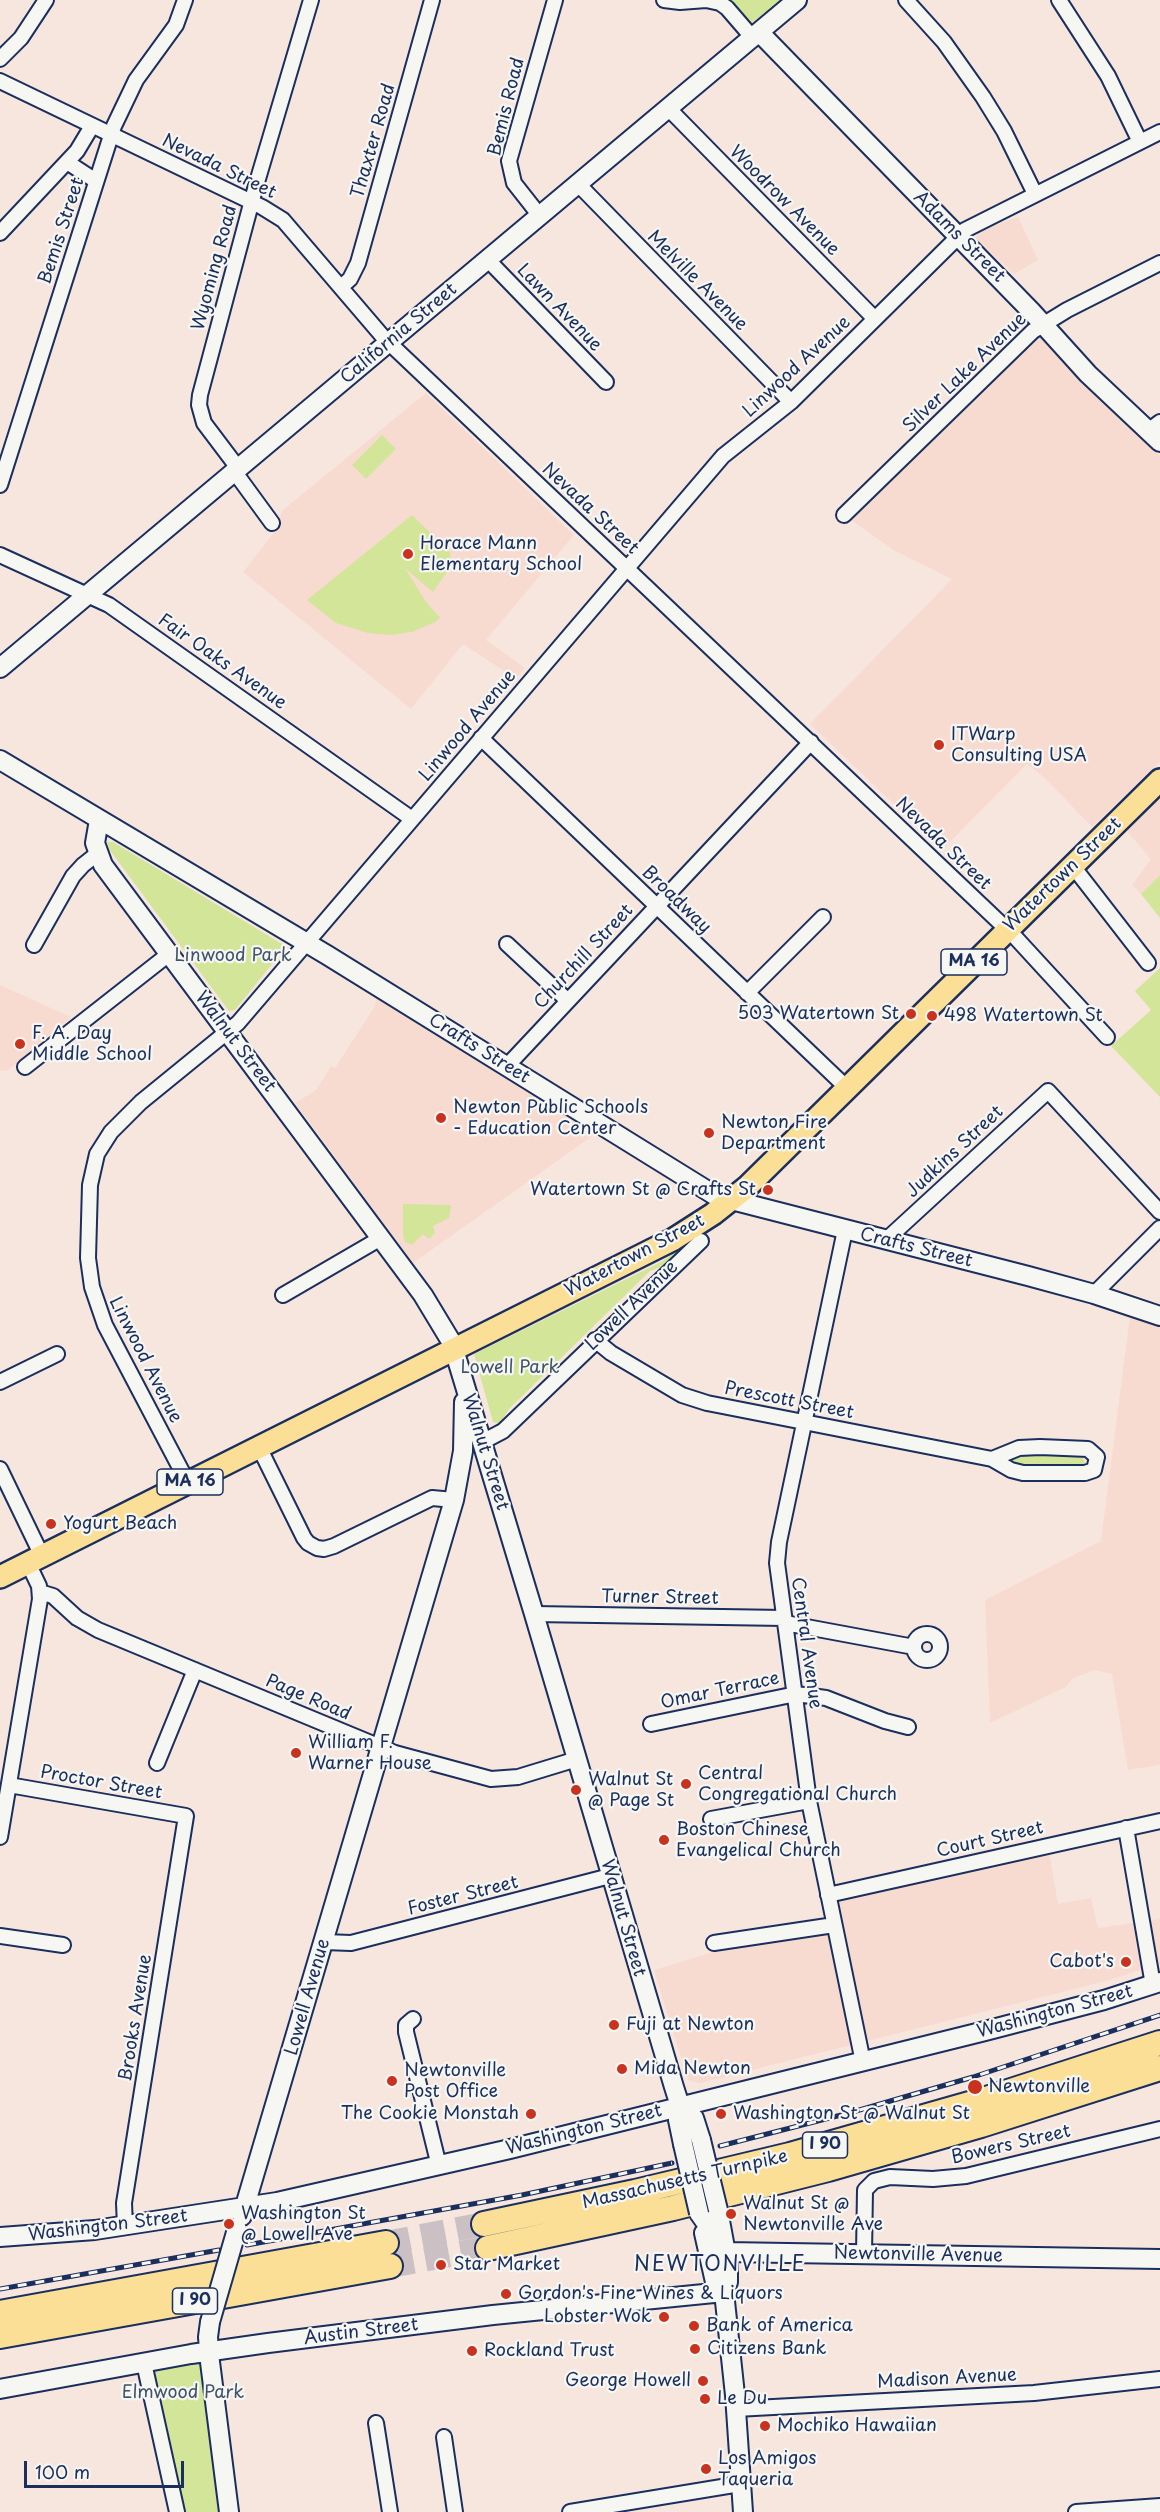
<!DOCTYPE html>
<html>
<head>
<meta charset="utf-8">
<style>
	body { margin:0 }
	#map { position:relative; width:1160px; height:2512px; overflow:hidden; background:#f7e6de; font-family:"Playpen Sans",sans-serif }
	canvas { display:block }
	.scale { position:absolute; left:24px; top:2461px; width:160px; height:27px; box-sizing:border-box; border:3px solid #1b2f5e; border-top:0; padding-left:8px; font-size:18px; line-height:21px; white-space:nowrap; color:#1b2f5e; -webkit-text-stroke:4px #f6f6f2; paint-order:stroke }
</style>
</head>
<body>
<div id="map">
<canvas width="1160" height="2512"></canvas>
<div class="scale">100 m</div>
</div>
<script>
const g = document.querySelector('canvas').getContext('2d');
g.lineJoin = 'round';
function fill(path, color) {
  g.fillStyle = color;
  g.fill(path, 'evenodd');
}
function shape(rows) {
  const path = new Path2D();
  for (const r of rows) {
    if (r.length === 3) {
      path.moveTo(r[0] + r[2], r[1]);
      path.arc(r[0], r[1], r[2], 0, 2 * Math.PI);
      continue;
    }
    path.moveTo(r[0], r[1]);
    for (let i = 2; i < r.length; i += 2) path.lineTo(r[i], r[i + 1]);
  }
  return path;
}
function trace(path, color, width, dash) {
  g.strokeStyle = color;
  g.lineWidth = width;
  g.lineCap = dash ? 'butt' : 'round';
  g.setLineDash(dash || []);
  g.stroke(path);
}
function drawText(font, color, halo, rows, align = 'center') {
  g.font = font + ' "Playpen Sans",sans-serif';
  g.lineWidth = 4.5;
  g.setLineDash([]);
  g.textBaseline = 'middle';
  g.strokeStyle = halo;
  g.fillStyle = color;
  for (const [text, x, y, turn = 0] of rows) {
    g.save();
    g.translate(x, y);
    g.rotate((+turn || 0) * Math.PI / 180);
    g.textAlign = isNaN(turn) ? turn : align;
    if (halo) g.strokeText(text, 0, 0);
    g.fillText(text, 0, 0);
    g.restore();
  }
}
const built = shape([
	[1018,217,1038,260,1014,274,975,238,982,230],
	[1036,328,1074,370,1160,456,1160,762,1092,827,1045,778,1027,764,942,850,810,724,952,579,895,551,844,515],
	[426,393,574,535,486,640,525,668,516,679,463,644,411,709,243,572,273,534,283,510],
	[1160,796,1160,875,1141,894,1132,885,1151,859,1125,829],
	[0,985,71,1017,7,1071,0,1070],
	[377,995,598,1132,413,1263,295,1103,316,1090,331,1066,335,1068,375,1006],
	[1130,1316,1160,1327,1160,1765,1128,1770,1112,1674,1094,1670,1072,1679,1066,1687,990,1723,985,1600,1101,1541],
	[1049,1852,1058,1904,1091,1898,1098,1928,1160,1919,1160,1964,1106,1981,700,2083,688,2080,654,1970,710,1953,828,1926,840,1902,847,1897]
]);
const green = shape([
	[726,0,781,0,750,24],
	[382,435,396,449,366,479,352,465],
	[412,515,450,552,451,566,433,592,405,568,426,602,440,618,435,622,412,632,391,635,368,633,336,623,307,600],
	[107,842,113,842,282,944,284,948,281,953,235,1010,229,1011,109,849],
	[1160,875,1160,918,1141,894],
	[1160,968,1160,1097,1111,1046,1151,1010,1135,991],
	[403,1204,451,1205,449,1218,433,1226,435,1233,429,1239,423,1234,412,1245,405,1242,403,1236],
	[694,1239,666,1265,650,1271,510,1408,499,1424,493,1422,474,1354,661,1262],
	[1016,1454,1079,1456,1083,1458,1085,1463,1079,1468,1015,1466,1010,1459],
	[209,2351,229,2512,177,2512,144,2363]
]);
const highwayTunnel = shape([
	[386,2243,484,2224],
	[390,2266,488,2248]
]);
const street = shape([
	[664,0,680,2,706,0,720,3,727,8,752,37],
	[906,0,944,42,983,97,1004,131,1035,194],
	[1059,0,1108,76,1140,142],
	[0,59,21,38,46,0],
	[0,81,262,207,283,220,384,338,1016,938,1107,1037],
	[668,108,875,319],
	[67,162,96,181],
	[578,184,791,402],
	[540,216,514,183,509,161,555,0],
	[0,233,77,151,92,126],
	[487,259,606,382],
	[341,287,350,279,358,263,432,0],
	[1148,431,1160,422],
	[238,468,204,423,199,405,200,395,255,189,311,0],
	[234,471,272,523],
	[0,485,114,126,136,80,176,25,185,0],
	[844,515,1033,331,1067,310,1160,263],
	[0,555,109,605,412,819],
	[481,738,847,1088],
	[1072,865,1148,963],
	[507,944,567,1000],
	[34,945,73,876,83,865,97,854],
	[747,993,823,917],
	[507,1066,811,742],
	[25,1067,169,954],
	[845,1230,779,1542,777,1563,809,1801,863,2062],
	[886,1240,1048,1091,1160,1212],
	[1094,1294,1160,1228],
	[283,1295,381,1238],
	[595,1340,611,1353,682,1395,707,1403,992,1459,1011,1470,1023,1473,1085,1473,1094,1470,1097,1457,1088,1449,1040,1447,1019,1448,992,1459],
	[0,1382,57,1354],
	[482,1442,503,1431,701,1241],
	[259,1447,304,1538,308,1543,317,1548,324,1549,334,1546,432,1498,454,1500],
	[0,1469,42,1556],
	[188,1483,105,1325,92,1287,88,1258,90,1185,97,1154,111,1132,141,1102,238,1023,723,456,791,402,965,230,1160,132],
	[40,1592,53,1596,77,1618,98,1630,395,1753,491,1779,518,1777,577,1759],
	[534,1614,784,1618],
	[785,1623,914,1647],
	[927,1647,13],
	[651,1724,796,1694,826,1698,885,1721,908,1727],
	[157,1763,195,1670],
	[9,1785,186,1816,124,2203,125,2226],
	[711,1819,809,1801],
	[1126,1828,1153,1985],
	[0,1837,40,1599,39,1586,28,1563],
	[828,1895,1160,1821],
	[0,1936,63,1945],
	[324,1942,351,1943,610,1876],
	[714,1943,834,1925],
	[413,2019,406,2025,406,2032,439,2166],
	[864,2254,865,2190,874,2181,890,2177,933,2179,966,2176,1160,2129],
	[144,2363,177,2512],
	[736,2409,1034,2393,1160,2379],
	[376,2423,390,2512],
	[444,2437,455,2512],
	[570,2512,740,2484],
	[1076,2512,1160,2506]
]);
const secondary = shape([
	[759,32,1031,311,1088,374,1160,442],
	[0,668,797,0],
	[0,760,327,955,716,1196,1028,1276,1094,1294,1160,1316],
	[99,820,95,843,103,865,423,1295,452,1343,534,1614,674,2087,680,2106,694,2118,701,2140],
	[680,2106,678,2120,683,2144],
	[718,2210,728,2264,728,2282,724,2292,735,2395,743,2512],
	[699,2213,706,2223,712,2242,726,2252,1160,2259],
	[242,2216,454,1500,463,1451,464,1402],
	[704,2233,715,2282,724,2292],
	[0,2237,95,2230,277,2202,510,2149,985,2031,1104,2000,1160,1982],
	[210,2322,208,2337,210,2362,229,2512],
	[0,2389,191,2354,268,2343,493,2315,724,2292]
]);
const primary = shape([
	[0,1577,674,1239,713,1214,747,1187,1160,780]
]);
const highway = shape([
	[484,2224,635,2192,790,2155,980,2101,1160,2043],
	[488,2248,673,2208,828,2169,981,2125,1160,2068],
	[0,2313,386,2243],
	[0,2336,390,2266]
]);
const rail = shape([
	[720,2146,849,2113,973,2077,1160,2015],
	[247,2245,522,2195,672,2163],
	[0,2289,219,2250]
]);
const secondaryBridge = shape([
	[701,2140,718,2210],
	[683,2144,699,2213],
	[210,2322,237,2229]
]);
const markers = [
	[408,554,6,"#c8321e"],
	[939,745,6,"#c8321e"],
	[911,1014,6,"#c8321e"],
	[932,1016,6,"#c8321e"],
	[20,1044,6,"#c8321e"],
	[441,1118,6,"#c8321e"],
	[709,1133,6,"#c8321e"],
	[768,1190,6,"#c8321e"],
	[51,1524,6,"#c8321e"],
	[296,1753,6,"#c8321e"],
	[686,1784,6,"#c8321e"],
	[576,1790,6,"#c8321e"],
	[664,1840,6,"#c8321e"],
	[1126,1962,6,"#c8321e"],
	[614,2025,6,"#c8321e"],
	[622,2069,6,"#c8321e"],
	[392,2081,6,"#c8321e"],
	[975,2087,8,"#c8321e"],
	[531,2114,6,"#c8321e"],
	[721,2114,6,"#c8321e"],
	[731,2214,6,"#c8321e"],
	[229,2224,6,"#c8321e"],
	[441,2265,6,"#c8321e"],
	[506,2294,6,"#c8321e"],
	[664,2317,6,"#c8321e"],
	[694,2326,6,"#c8321e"],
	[695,2349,6,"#c8321e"],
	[472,2351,6,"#c8321e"],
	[703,2381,6,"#c8321e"],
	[705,2399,6,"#c8321e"],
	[765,2426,6,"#c8321e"],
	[706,2469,6,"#c8321e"]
];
const shields = [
	[974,962,66],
	[190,1482,66],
	[825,2145,45],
	[195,2301,45]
];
const shieldNames = [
	["MA 16",974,962],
	["MA 16",190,1482],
	["I 90",825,2145],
	["I 90",195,2301]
];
const streetNames = [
	["Bemis Road",507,107,-76],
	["Thaxter Road",374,141,-74],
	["Nevada Street",219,167,26],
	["Woodrow Avenue",784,201,45],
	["Bemis Street",62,231,-72],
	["Adams Street",959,237,45],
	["Wyoming Road",215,268,-75],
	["Melville Avenue",697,281,45],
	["Lawn Avenue",559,308,46],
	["California Street",399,334,-40],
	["Linwood Avenue",797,367,-43],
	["Silver Lake Avenue",965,373,-44],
	["Nevada Street",590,509,43],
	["Fair Oaks Avenue",222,662,35],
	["Linwood Avenue",468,726,-50],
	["Nevada Street",943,844,44],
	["Watertown Street",1063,875,-44],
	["Broadway",676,900,44],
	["Churchill Street",584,957,-47],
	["Walnut Street",235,1042,53],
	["Crafts Street",479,1049,32],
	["Judkins Street",955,1152,-43],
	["Crafts Street",916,1248,14],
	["Watertown Street",635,1256,-28],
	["Lowell Avenue",632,1306,-44],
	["Linwood Avenue",145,1360,63],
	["Prescott Street",789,1401,11],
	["Walnut Street",485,1452,73],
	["Turner Street",660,1598,1],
	["Central Avenue",806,1643,82],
	["Omar Terrace",720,1691,-12],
	["Page Road",308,1698,23],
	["Proctor Street",101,1783,10],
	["Court Street",990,1840,-13],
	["Foster Street",463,1896,-14],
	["Walnut Street",623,1918,74],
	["Lowell Avenue",308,1997,-74],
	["Washington Street",1055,2012,-15],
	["Brooks Avenue",136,2018,-81],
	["Washington Street",584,2130,-14],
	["Bowers Street",1011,2145,-13],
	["Massachusetts Turnpike",685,2180,-13],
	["Washington Street",108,2226,-7],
	["Newtonville Avenue",918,2255,1],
	["Austin Street",361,2332,-7],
	["Madison Avenue",947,2379,-3]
];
const poiNames = [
	["Horace Mann",420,544],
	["Elementary School",420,565],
	["ITWarp",951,735],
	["Consulting USA",951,756],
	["503 Watertown St",899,1014,"right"],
	["498 Watertown St",944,1016],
	["F. A. Day",32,1034],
	["Middle School",32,1055],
	["Newton Public Schools",453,1108],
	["- Education Center",453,1129],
	["Newton Fire",721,1123],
	["Department",721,1144],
	["Watertown St @ Crafts St",756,1190,"right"],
	["Yogurt Beach",63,1524],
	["William F.",308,1743],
	["Warner House",308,1764],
	["Central",698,1774],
	["Congregational Church",698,1795],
	["Walnut St",588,1780],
	["@ Page St",588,1801],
	["Boston Chinese",676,1830],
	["Evangelical Church",676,1851],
	["Cabot's",1114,1962,"right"],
	["Fuji at Newton",626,2025],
	["Mida Newton",634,2069],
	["Newtonville",404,2071],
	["Post Office",404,2092],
	["Newtonville",988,2087],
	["The Cookie Monstah",519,2114,"right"],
	["Washington St @ Walnut St",733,2114],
	["Walnut St @",743,2204],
	["Newtonville Ave",743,2225],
	["Washington St",241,2214],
	["@ Lowell Ave",241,2235],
	["Star Market",453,2265],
	["Gordon's Fine Wines & Liquors",518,2294],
	["Lobster Wok",652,2317,"right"],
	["Bank of America",706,2326],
	["Citizens Bank",707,2349],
	["Rockland Trust",484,2351],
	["George Howell",691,2381,"right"],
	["Le Du",717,2399],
	["Mochiko Hawaiian",777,2426],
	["Los Amigos",718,2459],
	["Taqueria",718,2480]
];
const parkNames = [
	["Linwood Park",233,956],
	["Lowell Park",510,1368],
	["Elmwood Park",183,2393]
];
const quarterNames = [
	["NEWTONVILLE",720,2265]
];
fill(built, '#f8dbd0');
fill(green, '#d2e599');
trace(highwayTunnel, '#cbc1c4', 24, [24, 12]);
trace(street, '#1b2f5e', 18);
trace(secondary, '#1b2f5e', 22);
trace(primary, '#1b2f5e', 26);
trace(highway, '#1b2f5e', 28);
trace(street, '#f6f6f2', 14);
trace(secondary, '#f6f6f2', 18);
trace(primary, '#fbdf96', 21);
trace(highway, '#fbdf96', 24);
trace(rail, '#1b2f5e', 5);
trace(rail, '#f6f6f2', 3, [9]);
trace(secondaryBridge, '#1b2f5e', 22, []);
trace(secondaryBridge, '#f6f6f2', 18);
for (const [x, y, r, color] of markers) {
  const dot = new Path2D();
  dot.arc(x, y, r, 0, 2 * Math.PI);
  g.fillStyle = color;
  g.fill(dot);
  trace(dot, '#f6f6f2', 2);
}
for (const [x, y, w] of shields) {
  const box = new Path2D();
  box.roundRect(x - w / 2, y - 13, w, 26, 4.5);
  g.fillStyle = '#f6f6f2';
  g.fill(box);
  trace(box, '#1b2f5e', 1.5);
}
drawText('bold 16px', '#1b2f5e', null, shieldNames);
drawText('18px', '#1b2f5e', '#f6f6f2', streetNames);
drawText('18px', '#1b2f5e', '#f6f6f2', poiNames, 'left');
drawText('18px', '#40536a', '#f6f6f2', parkNames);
g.letterSpacing = '1.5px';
drawText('21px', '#1b2f5e', '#f6f6f2', quarterNames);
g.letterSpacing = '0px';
</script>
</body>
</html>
